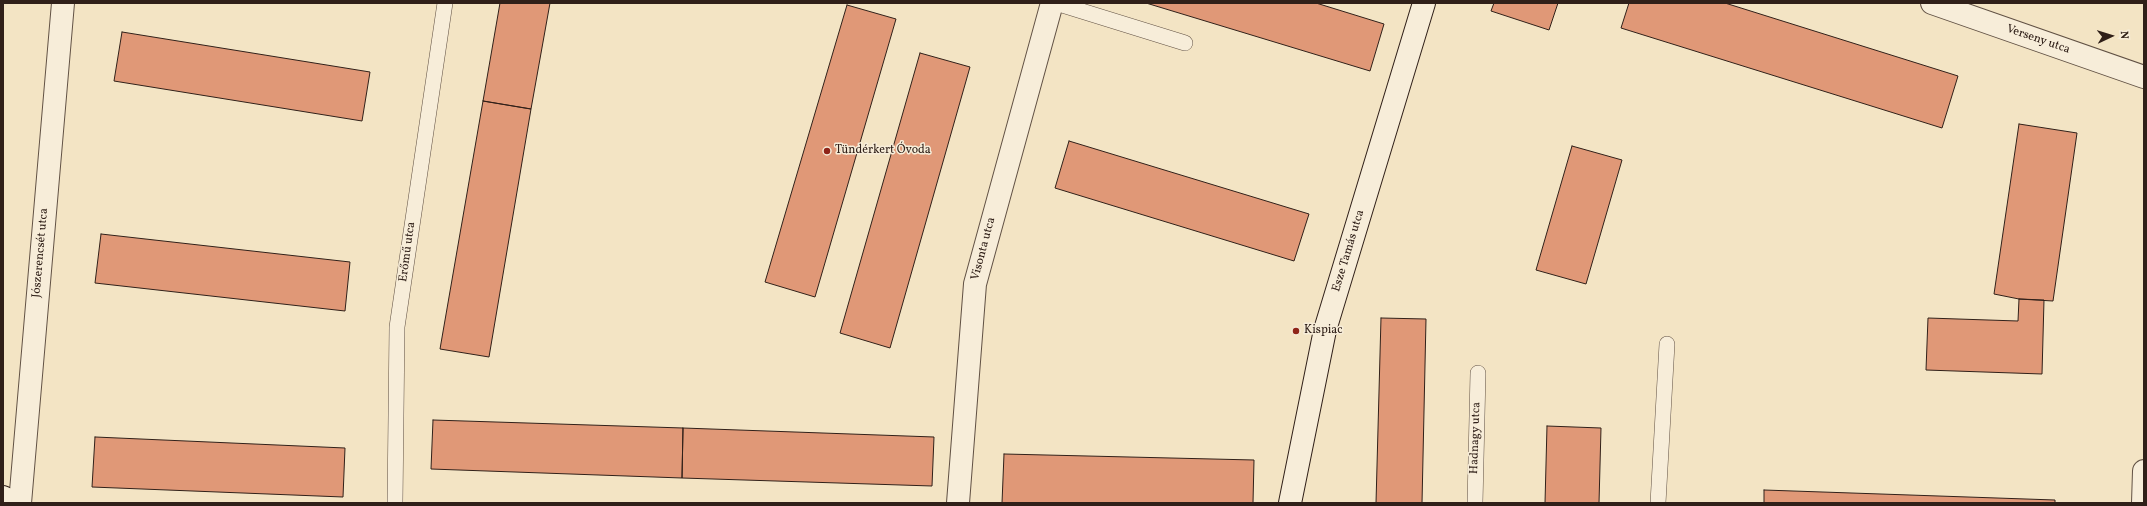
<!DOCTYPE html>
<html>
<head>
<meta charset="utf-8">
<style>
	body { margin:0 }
	#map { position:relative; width:2147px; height:506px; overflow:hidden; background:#f3e4c4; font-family:Vollkorn,serif }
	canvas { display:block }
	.frame { position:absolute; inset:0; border:4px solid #302019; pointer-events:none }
	.north { position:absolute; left:2091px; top:16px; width:40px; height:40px; -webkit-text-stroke:3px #f7edd9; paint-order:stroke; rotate:86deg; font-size:11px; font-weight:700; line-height:16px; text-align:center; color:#302019 }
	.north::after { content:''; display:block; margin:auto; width:14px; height:18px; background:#302019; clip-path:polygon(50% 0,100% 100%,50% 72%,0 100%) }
</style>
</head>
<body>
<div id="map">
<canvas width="2147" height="506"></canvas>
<div class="frame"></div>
<div class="north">N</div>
</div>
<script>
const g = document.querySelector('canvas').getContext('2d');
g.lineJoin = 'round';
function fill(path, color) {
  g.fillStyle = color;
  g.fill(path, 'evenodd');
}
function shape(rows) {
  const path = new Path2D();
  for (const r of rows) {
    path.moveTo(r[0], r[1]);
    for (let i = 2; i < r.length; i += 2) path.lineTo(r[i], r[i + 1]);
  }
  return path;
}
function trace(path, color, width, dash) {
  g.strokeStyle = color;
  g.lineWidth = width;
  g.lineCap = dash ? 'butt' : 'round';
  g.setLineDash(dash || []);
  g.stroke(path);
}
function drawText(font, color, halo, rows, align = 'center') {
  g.font = font + ' Vollkorn,serif';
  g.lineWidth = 3;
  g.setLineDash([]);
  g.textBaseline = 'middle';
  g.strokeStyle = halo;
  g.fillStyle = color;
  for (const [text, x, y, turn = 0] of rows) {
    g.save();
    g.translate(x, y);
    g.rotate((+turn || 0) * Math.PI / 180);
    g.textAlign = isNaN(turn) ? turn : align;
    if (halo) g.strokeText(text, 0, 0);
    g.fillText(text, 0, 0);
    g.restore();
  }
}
const building = shape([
	[500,3,550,3,531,109,483,101,500,3],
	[1146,3,1316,3,1384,24,1370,71,1146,3],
	[1494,3,1558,3,1549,30,1491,11,1494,3],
	[1629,3,1725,3,1958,76,1942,128,1621,28,1629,3],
	[847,5,896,19,815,297,765,282,847,5],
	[122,32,370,72,362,121,114,81,122,32],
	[920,53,970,67,890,348,840,333,920,53],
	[483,101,531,109,489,357,440,349,483,101],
	[2019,124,2077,133,2053,301,2019,299,1994,294,2019,124],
	[1069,141,1309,214,1294,261,1055,188,1069,141],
	[1572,146,1622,160,1586,284,1536,270,1572,146],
	[101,234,350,262,345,311,95,283,101,234],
	[2019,299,2044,300,2042,374,1926,370,1928,318,2018,321,2019,299],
	[1381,318,1426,319,1422,503,1376,503,1381,318],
	[433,420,683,428,682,478,431,469,433,420],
	[1547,426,1601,428,1599,503,1545,503,1547,426],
	[683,428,934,437,932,486,682,478,683,428],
	[95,437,345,448,343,497,92,487,95,437],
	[1004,454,1254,460,1253,503,1002,503,1004,454],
	[1764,490,2055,500,2055,503,1764,503,1764,490]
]);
const lane = shape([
	[1056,3,1185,43],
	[395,503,397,327,445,3],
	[1475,503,1478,373],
	[1658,503,1667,344]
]);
const street = shape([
	[1932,3,2144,77],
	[20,503,63,3],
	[958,503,975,284,1052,3],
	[2143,503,2144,471]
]);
const secondary = shape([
	[3,497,17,503],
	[1290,503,1325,330,1424,3]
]);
const markers = [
	[827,151,4,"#8f2418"],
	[1296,331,4,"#8f2418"]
];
const streetNames = [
	["Verseny utca",2038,40,19],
	["Visonta utca",984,249,-75],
	["Esze Tamás utca",1349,251,-73],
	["Erőmű utca",408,252,-82],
	["Jószerencsét utca",41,253,-85],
	["Hadnagy utca",1476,438,-88]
];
const poiNames = [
	["Tündérkert Óvoda",835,151],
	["Kispiac",1304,331]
];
fill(building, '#e09877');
trace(building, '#302019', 1);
trace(lane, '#615144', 16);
trace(street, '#615144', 24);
trace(secondary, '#302019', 24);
trace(lane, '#f7edd9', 15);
trace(street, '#f7edd9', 22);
trace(secondary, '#f7edd9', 22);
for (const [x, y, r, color] of markers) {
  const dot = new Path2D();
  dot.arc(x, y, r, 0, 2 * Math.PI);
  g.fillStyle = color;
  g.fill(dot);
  trace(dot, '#f7edd9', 1.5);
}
drawText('12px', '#302019', '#f7edd9', streetNames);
drawText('12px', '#302019', '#f7edd9', poiNames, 'left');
</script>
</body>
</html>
